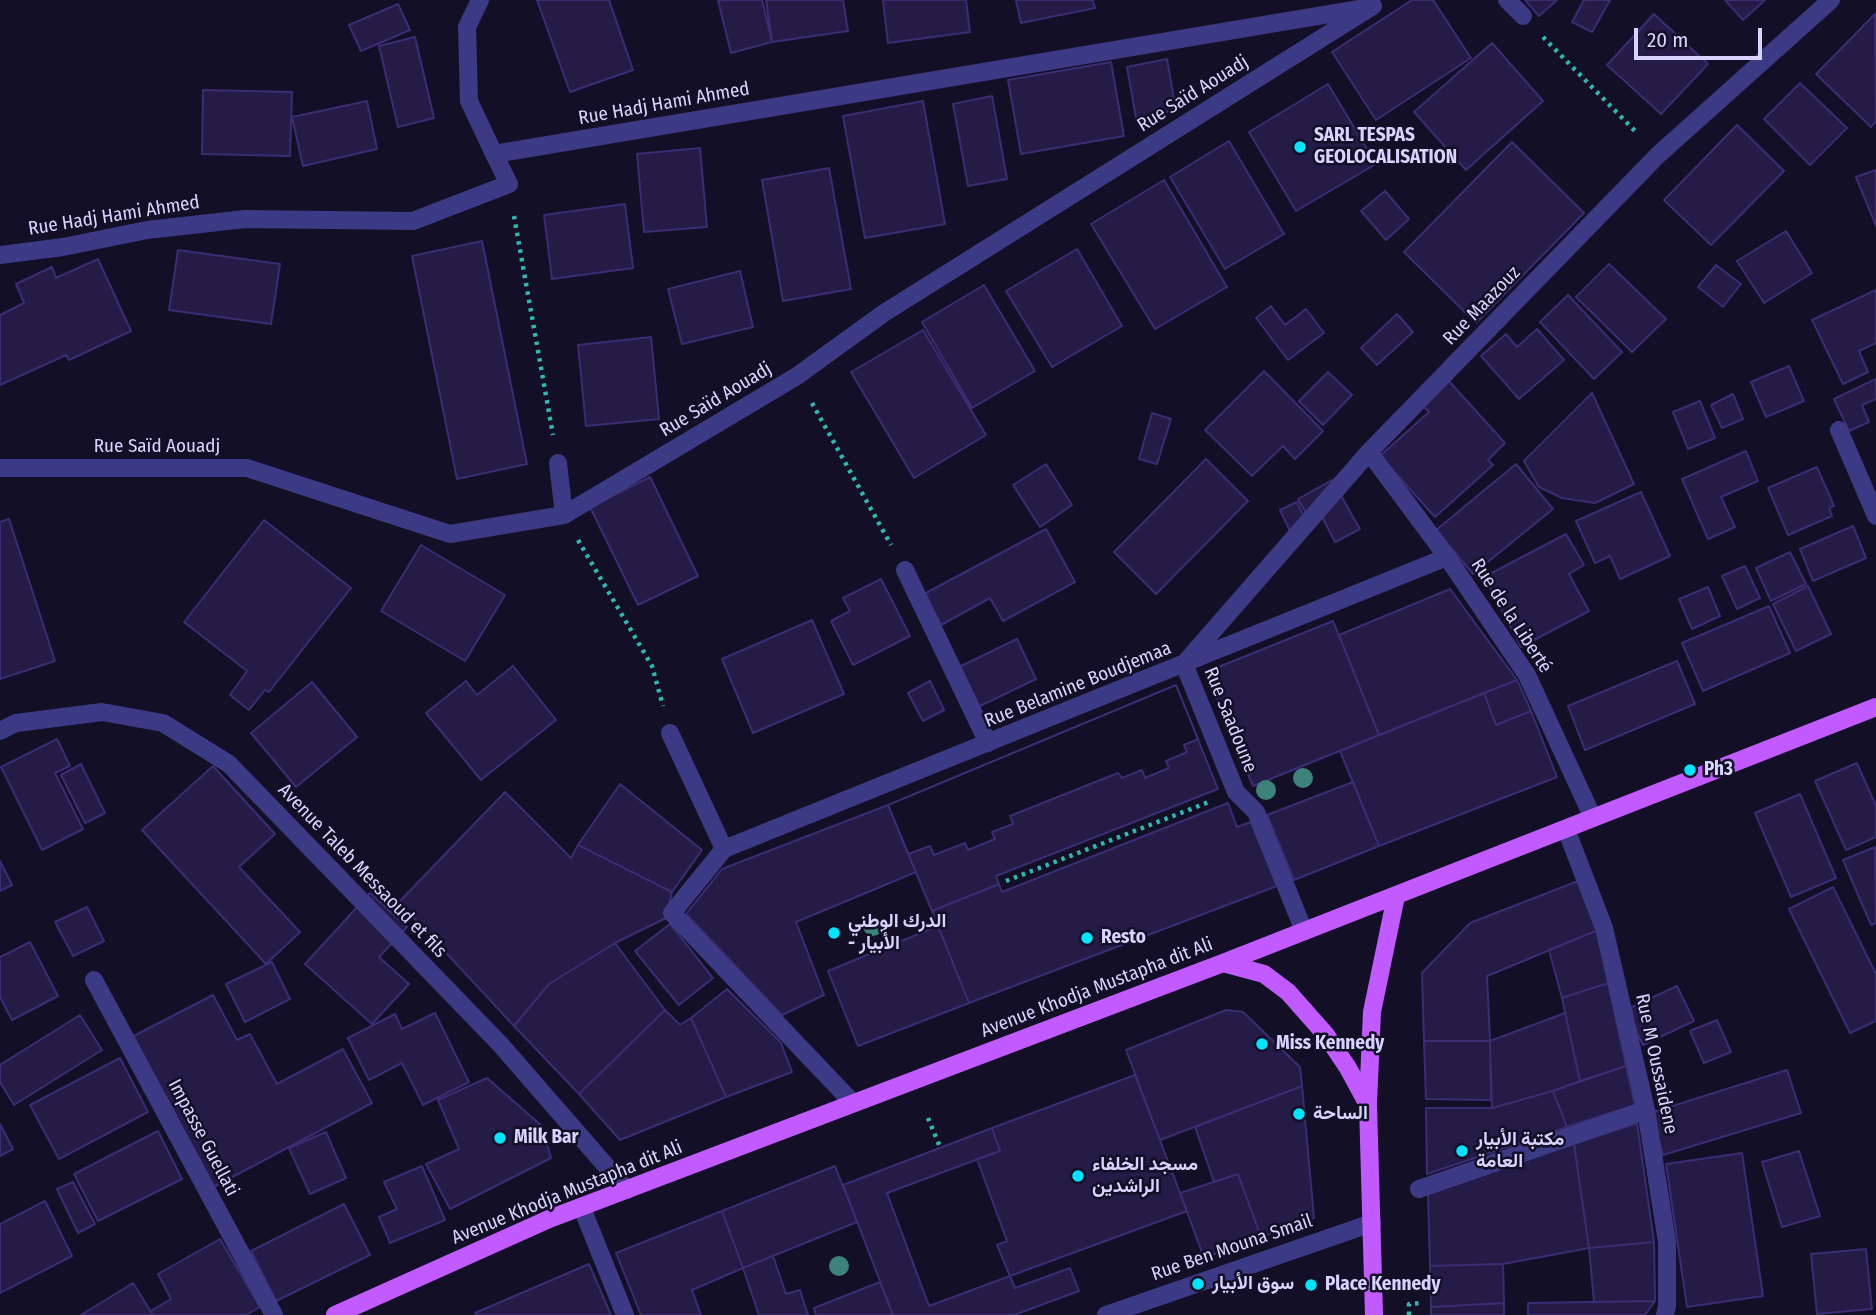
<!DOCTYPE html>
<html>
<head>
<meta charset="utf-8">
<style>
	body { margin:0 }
	#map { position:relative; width:1876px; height:1315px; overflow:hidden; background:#130f26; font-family:"Fira Sans Condensed",sans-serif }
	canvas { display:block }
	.scale { position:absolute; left:1634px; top:28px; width:128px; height:32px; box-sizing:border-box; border:4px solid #d9d4ff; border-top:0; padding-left:9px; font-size:21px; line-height:24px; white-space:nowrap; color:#d9d4ff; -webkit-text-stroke:5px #130f26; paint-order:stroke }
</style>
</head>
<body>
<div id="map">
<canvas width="1876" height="1315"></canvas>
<div class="scale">20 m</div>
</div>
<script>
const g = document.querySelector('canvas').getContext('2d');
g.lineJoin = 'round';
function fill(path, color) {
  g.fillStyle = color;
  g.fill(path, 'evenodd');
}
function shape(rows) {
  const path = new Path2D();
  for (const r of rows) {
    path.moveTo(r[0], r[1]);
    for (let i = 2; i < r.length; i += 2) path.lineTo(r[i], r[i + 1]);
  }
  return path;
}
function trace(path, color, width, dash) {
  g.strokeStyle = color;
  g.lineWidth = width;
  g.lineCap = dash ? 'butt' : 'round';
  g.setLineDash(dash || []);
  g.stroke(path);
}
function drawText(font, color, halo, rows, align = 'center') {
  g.font = font + ' "Fira Sans Condensed",Vazirmatn,sans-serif';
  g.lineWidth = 5;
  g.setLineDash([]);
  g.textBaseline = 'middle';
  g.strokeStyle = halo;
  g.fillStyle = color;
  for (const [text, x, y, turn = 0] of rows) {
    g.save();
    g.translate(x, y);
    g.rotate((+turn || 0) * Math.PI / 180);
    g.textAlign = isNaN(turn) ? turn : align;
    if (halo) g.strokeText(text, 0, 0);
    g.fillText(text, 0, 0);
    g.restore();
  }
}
const building = shape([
	[537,0,609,0,633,70,570,92,537,0],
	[718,0,762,0,772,42,731,53,718,0],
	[766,0,843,0,848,31,772,42,766,0],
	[883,0,966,0,970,32,888,43,883,0],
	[1016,0,1093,0,1095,8,1021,23,1016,0],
	[1412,0,1433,0,1471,58,1376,120,1332,52,1412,0],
	[1525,0,1557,0,1539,16,1525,0],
	[1584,0,1610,0,1592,32,1572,22,1584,0],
	[1725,0,1765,0,1743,20,1725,0],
	[398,4,410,30,361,51,349,25,398,4],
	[1654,14,1708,64,1661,114,1607,65,1654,14],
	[1875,14,1876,121,1871,127,1816,74,1875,14],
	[415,37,434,118,398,127,379,46,415,37],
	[1492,43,1543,101,1466,170,1414,112,1492,43],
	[1167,59,1176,110,1136,118,1127,67,1167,59],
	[1111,62,1124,136,1021,154,1008,80,1111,62],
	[1800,83,1847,128,1810,165,1764,119,1800,83],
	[1328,84,1376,164,1296,211,1249,132,1328,84],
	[203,90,292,92,290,156,202,154,203,90],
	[992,96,1007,179,968,186,953,104,992,96],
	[367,101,377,149,303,166,292,117,367,101],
	[923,101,945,224,865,238,843,116,923,101],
	[1737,125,1784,171,1711,245,1664,200,1737,125],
	[1229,141,1284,234,1225,269,1170,177,1229,141],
	[1512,142,1584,213,1476,323,1404,252,1512,142],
	[700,148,707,227,644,232,637,154,700,148],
	[829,168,851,289,783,301,762,180,829,168],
	[1876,170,1876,226,1856,177,1876,170],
	[1164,180,1227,287,1155,329,1091,224,1164,180],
	[1385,191,1409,219,1386,240,1361,211,1385,191],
	[625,204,633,268,552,279,544,215,625,204],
	[1786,231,1812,273,1764,303,1737,261,1786,231],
	[482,241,527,464,457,479,412,256,482,241],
	[1077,249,1122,326,1052,367,1006,291,1077,249],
	[178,250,280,264,271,324,169,310,178,250],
	[98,259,131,331,69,360,66,355,0,385,0,315,24,303,16,284,52,267,56,278,98,259],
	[1609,264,1666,319,1632,352,1576,297,1609,264],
	[1716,265,1741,284,1723,307,1698,287,1716,265],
	[740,271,753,327,682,344,668,289,740,271],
	[984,285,1035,371,972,408,922,322,984,285],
	[1876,290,1876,343,1859,351,1868,372,1843,384,1812,320,1876,290],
	[1568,295,1622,352,1594,379,1540,322,1568,295],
	[1271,306,1285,325,1306,309,1324,333,1288,360,1256,318,1271,306],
	[1397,314,1413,332,1377,365,1361,348,1397,314],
	[1537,329,1564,360,1519,399,1481,356,1506,334,1517,347,1537,329],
	[923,330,986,435,914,478,851,372,923,330],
	[651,337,659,419,586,426,578,345,651,337],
	[1789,366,1804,401,1766,417,1751,382,1789,366],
	[1264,371,1323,431,1295,459,1283,446,1252,476,1205,430,1264,371],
	[1328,372,1352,395,1323,425,1299,401,1328,372],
	[1447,379,1505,443,1488,460,1493,465,1435,517,1380,456,1429,412,1420,403,1447,379],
	[1876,379,1876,399,1862,405,1869,422,1849,431,1834,399,1876,379],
	[1592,393,1634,484,1595,503,1562,498,1539,487,1524,461,1592,393],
	[1733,394,1743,419,1722,428,1711,405,1733,394],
	[1700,401,1715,438,1688,449,1673,412,1700,401],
	[1152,413,1171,419,1157,464,1139,459,1152,413],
	[1746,451,1758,481,1721,497,1735,527,1708,539,1682,479,1746,451],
	[1206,459,1248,501,1156,594,1114,552,1206,459],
	[1046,464,1072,505,1040,527,1013,485,1046,464],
	[1516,464,1553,509,1473,574,1436,530,1516,464],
	[1817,467,1834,506,1829,508,1832,516,1788,535,1768,488,1817,467],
	[650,477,698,576,638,605,590,507,650,477],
	[1332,480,1360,529,1335,542,1322,517,1312,523,1298,499,1332,480],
	[1641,492,1670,556,1620,579,1610,556,1595,563,1576,521,1641,492],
	[1297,502,1308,525,1291,533,1280,510,1297,502],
	[9,519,55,661,0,679,0,522,9,519],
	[264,520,351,588,269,692,265,690,249,710,230,695,247,671,184,622,264,520],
	[1853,526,1866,558,1813,581,1800,549,1853,526],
	[1046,529,1075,582,1003,621,990,598,941,625,924,594,1046,529],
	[1566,534,1584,565,1569,574,1589,611,1521,647,1484,577,1566,534],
	[421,545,505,595,465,661,381,611,421,545],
	[1790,552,1806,584,1771,601,1756,568,1790,552],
	[1745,566,1760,598,1737,609,1722,576,1745,566],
	[881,579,910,636,853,665,831,621,850,611,843,598,881,579],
	[1808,586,1831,634,1796,651,1773,604,1808,586],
	[1708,587,1720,616,1692,629,1679,599,1708,587],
	[1450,589,1517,680,1379,735,1339,635,1450,589],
	[1769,606,1790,653,1703,691,1682,643,1769,606],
	[812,620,844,694,753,733,722,659,812,620],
	[1333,621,1379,735,1253,786,1206,672,1333,621],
	[1017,639,1036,679,978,707,959,667,1017,639],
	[1677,661,1695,704,1585,750,1568,706,1677,661],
	[513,666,556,720,481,780,426,713,466,681,477,695,513,666],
	[1517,680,1531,711,1496,725,1484,693,1517,680],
	[930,681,944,710,923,721,908,693,930,681],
	[312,682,357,737,296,787,251,733,312,682],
	[1176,685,1198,739,1184,745,1187,752,1166,761,1169,768,1145,778,1142,770,1122,778,1118,773,1010,816,1013,824,992,832,995,839,968,850,965,843,934,855,930,846,908,854,888,805,1176,685],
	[1176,685,1218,789,996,876,999,884,932,911,888,805,1176,685],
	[1484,693,1496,725,1531,711,1557,777,1379,846,1340,751,1484,693],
	[57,739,70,766,55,773,83,829,42,850,1,767,57,739],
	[1857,763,1876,806,1876,837,1846,850,1815,781,1857,763],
	[81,764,105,813,85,823,61,775,81,764],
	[213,766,275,834,239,867,300,932,266,964,142,830,213,766],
	[1353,782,1379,846,1294,880,1267,815,1353,782],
	[620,784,702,850,672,892,578,845,620,784],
	[505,792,571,858,578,845,672,892,666,918,615,943,549,984,514,1026,399,902,505,792],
	[1800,794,1836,878,1791,897,1755,813,1800,794],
	[1228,803,1237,827,1251,822,1277,886,969,1003,932,911,999,884,1002,892,1228,803],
	[888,805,916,872,796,922,824,995,782,1015,686,914,722,869,888,805],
	[1875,847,1876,923,1871,925,1843,860,1875,847],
	[0,861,12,885,0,891,0,861],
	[1578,881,1598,930,1487,976,1490,1041,1424,1041,1422,973,1470,923,1578,881],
	[1833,887,1876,974,1876,1021,1850,1033,1789,909,1833,887],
	[370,893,407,927,379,957,409,984,372,1024,305,964,370,893],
	[87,907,104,941,73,956,55,922,87,907],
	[670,924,713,978,679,1005,635,951,670,924],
	[938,926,969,1003,858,1046,828,971,938,926],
	[1598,930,1608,983,1562,998,1549,950,1598,930],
	[30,942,58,996,12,1020,0,997,0,957,30,942],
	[615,943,665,1010,579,1094,514,1026,549,984,615,943],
	[272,962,290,999,245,1022,226,984,272,962],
	[1608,983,1626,1066,1580,1081,1562,998,1608,983],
	[1677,986,1694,1021,1643,1045,1626,1010,1677,986],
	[727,989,781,1043,792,1072,726,1097,691,1018,727,989],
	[213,995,237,1040,250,1034,277,1084,343,1049,372,1103,206,1191,126,1040,213,995],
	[665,1010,680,1025,691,1018,726,1097,620,1140,579,1094,665,1010],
	[1226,1010,1243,1012,1300,1067,1302,1086,1160,1140,1126,1050,1226,1010],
	[435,1013,469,1082,423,1105,402,1063,369,1080,348,1038,395,1014,402,1029,435,1013],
	[1565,1013,1580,1081,1553,1091,1492,1108,1490,1041,1565,1013],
	[80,1015,102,1050,14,1105,0,1082,0,1065,80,1015],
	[1717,1020,1731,1052,1704,1063,1690,1031,1717,1020],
	[1424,1041,1490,1041,1491,1100,1426,1099,1424,1041],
	[120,1058,148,1112,59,1159,30,1105,120,1058],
	[1626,1066,1635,1105,1567,1127,1553,1091,1626,1066],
	[1787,1070,1801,1113,1663,1155,1650,1113,1787,1070],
	[1135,1075,1187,1211,1010,1276,997,1245,1007,1241,977,1159,1000,1151,992,1128,1135,1075],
	[487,1078,542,1126,551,1158,450,1209,426,1164,459,1149,438,1100,487,1078],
	[1302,1086,1314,1218,1261,1237,1238,1174,1214,1182,1195,1127,1302,1086],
	[1553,1091,1567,1127,1427,1174,1426,1108,1492,1108,1553,1091],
	[1637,1123,1654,1242,1589,1248,1574,1144,1637,1123],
	[0,1124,13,1149,0,1156,0,1124],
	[992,1128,1000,1151,887,1193,929,1306,1010,1276,1015,1288,1070,1268,1079,1291,1014,1315,893,1315,843,1185,992,1128],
	[158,1131,182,1179,98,1221,74,1174,158,1131],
	[326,1132,346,1178,310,1194,289,1148,326,1132],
	[1574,1144,1589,1248,1503,1264,1430,1266,1428,1194,1574,1144],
	[1799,1151,1820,1216,1782,1227,1762,1162,1799,1151],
	[1742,1153,1763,1296,1687,1307,1666,1164,1742,1153],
	[422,1166,445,1220,390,1243,379,1217,397,1209,384,1182,422,1166],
	[835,1166,857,1222,743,1268,722,1211,835,1166],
	[1238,1174,1261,1237,1204,1258,1180,1193,1238,1174],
	[73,1182,95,1224,78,1233,57,1189,73,1182],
	[45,1201,72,1256,0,1293,0,1224,45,1201],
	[344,1204,370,1255,276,1301,251,1251,344,1204],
	[722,1211,743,1268,692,1290,701,1315,641,1315,616,1253,722,1211],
	[220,1239,260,1307,246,1315,153,1315,151,1311,171,1299,158,1274,220,1239],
	[1654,1242,1655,1301,1594,1302,1589,1248,1654,1242],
	[1866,1249,1872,1309,1817,1314,1811,1254,1866,1249],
	[773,1256,786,1294,800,1290,808,1315,759,1315,743,1268,773,1256],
	[589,1264,611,1315,476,1315,475,1313,589,1264],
	[1503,1264,1504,1303,1431,1307,1430,1266,1503,1264],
	[880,1282,893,1315,816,1315,814,1308,880,1282],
	[133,1283,153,1315,81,1315,133,1283],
	[1655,1301,1645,1315,1528,1315,1528,1303,1655,1301],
	[1504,1303,1504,1315,1431,1315,1431,1307,1504,1303]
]);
const path = shape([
	[1543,37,1637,133],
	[514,216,553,435],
	[812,403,891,545],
	[578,540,652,666,663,706],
	[1006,881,1209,802],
	[928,1118,940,1147],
	[1409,1315,1409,1304,1423,1303]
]);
const minor = shape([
	[480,0,467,27,469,101,494,154],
	[1507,0,1523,16],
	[0,255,63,247,147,230,245,219,413,221,509,184,494,154,1365,8],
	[1839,430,1876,516],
	[1369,452,1447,557,1527,675,1593,818],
	[558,463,564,515],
	[0,468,247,468,450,534,564,515,797,376,884,313,1373,6],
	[905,570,988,743],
	[0,731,16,723,102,712,163,723,229,764,500,1044,627,1190],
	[670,733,724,849],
	[1566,829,1604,928,1646,1110,1667,1242,1667,1306,1665,1315],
	[1304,931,1256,812,1236,792,1184,664,1369,452,1658,155,1831,0],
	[94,980,274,1315],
	[853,1103,672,913,724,849,1447,557],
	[1419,1189,1646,1110],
	[582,1208,625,1315],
	[1106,1315,1372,1223]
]);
const major = shape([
	[1223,963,1264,974,1288,992,1326,1035,1348,1068,1368,1105,1374,1315],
	[1368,1103,1372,1012,1396,896],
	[335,1315,549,1219,1223,963,1876,707]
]);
const trees = [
	[1303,778],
	[1266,790],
	[873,926],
	[839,1266]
];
const markers = [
	[1300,147,7,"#00e5ff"],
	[1690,770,7,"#00e5ff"],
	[834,933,7,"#00e5ff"],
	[1087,938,7,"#00e5ff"],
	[1262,1044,7,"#00e5ff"],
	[1299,1114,7,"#00e5ff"],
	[500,1138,7,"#00e5ff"],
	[1462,1151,7,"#00e5ff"],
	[1078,1176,7,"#00e5ff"],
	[1198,1284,7,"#00e5ff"],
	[1311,1285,7,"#00e5ff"]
];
const streetNames = [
	["Rue Saïd Aouadj",1193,94,-32],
	["Rue Hadj Hami Ahmed",664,104,-10],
	["Rue Hadj Hami Ahmed",114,216,-9],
	["Rue Maazouz",1482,306,-46],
	["Rue Saïd Aouadj",716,400,-31],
	["Rue Saïd Aouadj",157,447],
	["Rue de la Liberté",1511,616,57],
	["Rue Belamine Boudjemaa",1078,685,-22],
	["Rue Saadoune",1230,720,68],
	["Avenue Taleb Messaoud et fils",362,871,46],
	["Avenue Khodja Mustapha dit Ali",1097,988,-21],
	["Rue M Oussaidene",1656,1064,78],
	["Impasse Guellati",203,1138,62],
	["Avenue Khodja Mustapha dit Ali",567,1193,-22],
	["Rue Ben Mouna Smail",1232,1248,-19]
];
const poiNames = [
	["SARL TESPAS",1314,136],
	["GEOLOCALISATION",1314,158],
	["Ph3",1704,770],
	["الدرك الوطني",848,922],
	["- الأبيار",848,944],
	["Resto",1101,938],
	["Miss Kennedy",1276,1044],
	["الساحة",1313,1114],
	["Milk Bar",514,1138],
	["مكتبة الأبيار",1476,1140],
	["العامة",1476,1162],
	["مسجد الخلفاء",1092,1165],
	["الراشدين",1092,1187],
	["سوق الأبيار",1212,1284],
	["Place Kennedy",1325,1285]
];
fill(building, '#241b47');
trace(building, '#3b2d73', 2);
trace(path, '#2fb8b0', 4.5, [3.5, 5]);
trace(minor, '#3d3a85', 18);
trace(major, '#c25bff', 18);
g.fillStyle = '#3d827b';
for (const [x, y] of trees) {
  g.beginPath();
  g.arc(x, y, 10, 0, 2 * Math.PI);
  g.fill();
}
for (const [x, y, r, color] of markers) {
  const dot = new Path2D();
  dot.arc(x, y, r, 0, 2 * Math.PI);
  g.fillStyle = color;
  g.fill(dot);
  trace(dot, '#130f26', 2.5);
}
drawText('19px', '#d9d4ff', '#130f26', streetNames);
drawText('bold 19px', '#d9d4ff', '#130f26', poiNames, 'left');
</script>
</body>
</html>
